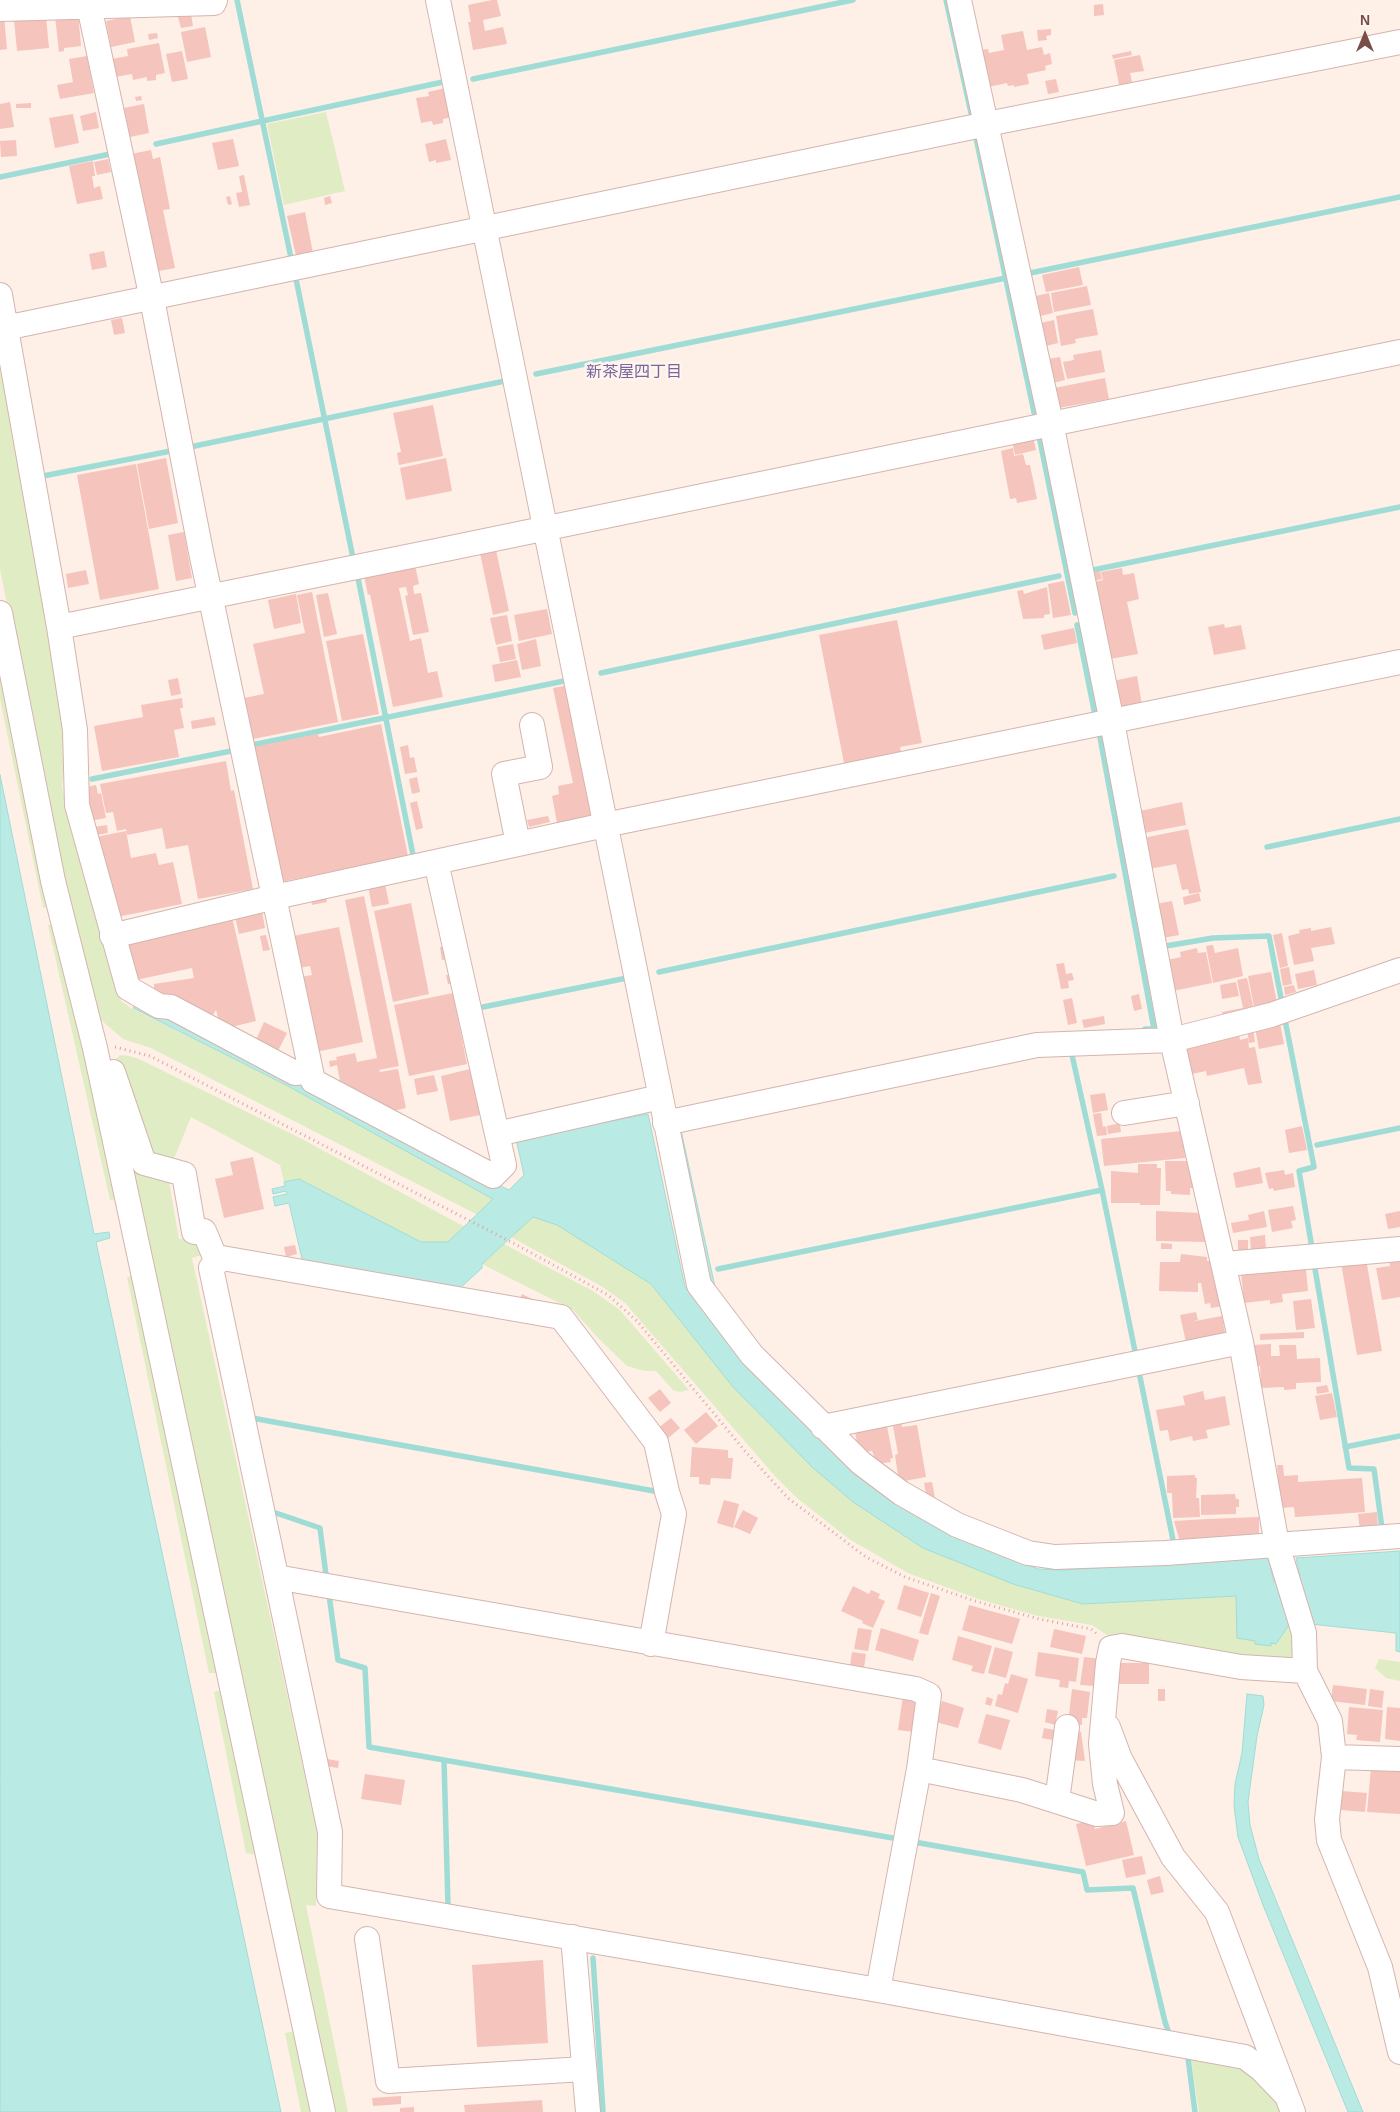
<!DOCTYPE html>
<html>
<head>
<meta charset="utf-8">
<style>
	body { margin:0 }
	#map { position:relative; width:1400px; height:2112px; overflow:hidden; background:#feefe7; font-family:Arial,sans-serif }
	canvas { display:block }
	.north { position:absolute; left:1340px; top:10px; width:50px; height:50px; -webkit-text-stroke:4px #fff5ef; paint-order:stroke; rotate:0deg; font-size:14px; font-weight:700; line-height:20px; text-align:center; color:#7a4d49 }
	.north::after { content:''; display:block; margin:auto; width:18px; height:22px; background:#7a4d49; clip-path:polygon(50% 0,100% 100%,50% 72%,0 100%) }
</style>
</head>
<body>
<div id="map">
<canvas width="1400" height="2112"></canvas>
<div class="north">N</div>
</div>
<script>
const g = document.querySelector('canvas').getContext('2d');
g.lineJoin = 'round';
function fill(path, color) {
  g.fillStyle = color;
  g.fill(path, 'evenodd');
}
function shape(rows) {
  const path = new Path2D();
  for (const r of rows) {
    path.moveTo(r[0], r[1]);
    for (let i = 2; i < r.length; i += 2) path.lineTo(r[i], r[i + 1]);
  }
  return path;
}
function trace(path, color, width, dash) {
  g.strokeStyle = color;
  g.lineWidth = width;
  g.lineCap = dash ? 'butt' : 'round';
  g.setLineDash(dash || []);
  g.stroke(path);
}
function drawText(font, color, halo, rows, align = 'center') {
  g.font = font + ' Arial,"Noto Sans JP",sans-serif';
  g.lineWidth = 5;
  g.setLineDash([]);
  g.textBaseline = 'middle';
  g.strokeStyle = halo;
  g.fillStyle = color;
  for (const [text, x, y, turn = 0] of rows) {
    g.save();
    g.translate(x, y);
    g.rotate((+turn || 0) * Math.PI / 180);
    g.textAlign = isNaN(turn) ? turn : align;
    if (halo) g.strokeText(text, 0, 0);
    g.fillText(text, 0, 0);
    g.restore();
  }
}
const green = shape([
	[326,112,345,191,284,205,267,124],
	[0,339,69,726,62,786,121,1001,131,1008,286,1085,494,1199,478,1215,151,1048,123,1039,94,1014,61,878,0,569],
	[0,647,53,905,43,908,0,699],
	[57,924,121,1199,110,1200,48,925],
	[120,1055,129,1056,139,1059,302,1139,465,1227,448,1243,421,1242,299,1179,284,1182,280,1165,191,1117,171,1166,147,1154,115,1060],
	[109,1087,168,1176,179,1239,194,1238,202,1255,192,1258,317,1832,316,1906,306,1905,348,2112,330,2112],
	[533,1217,557,1225,651,1284,733,1387,812,1467,853,1502,923,1548,1013,1584,1083,1604,1237,1596,1255,1641,1276,1644,1290,1622,1295,1629,1291,1635,1293,1662,1234,1656,1110,1637,1092,1625,1038,1616,978,1599,908,1573,849,1539,797,1498,774,1475,625,1303,601,1286,511,1237],
	[504,1244,593,1291,620,1310,689,1390,679,1392,673,1390,656,1371,645,1371,627,1366,598,1338,573,1310,482,1264],
	[137,1275,218,1673,209,1673,127,1277],
	[1379,1659,1400,1662,1400,1681,1386,1678,1375,1668],
	[224,1689,260,1856,246,1853,214,1692],
	[296,2031,313,2112,301,2112,285,2033],
	[1190,2054,1254,2072,1284,2112,1199,2112]
]);
const water = shape([
	[0,775,94,1234,109,1232,110,1238,96,1242,281,2112,0,2112,0,775],
	[136,1003,289,1083,302,1082,495,1188,499,1185,509,1190,524,1175,517,1143,520,1138,648,1114,685,1287,748,1366,853,1473,941,1530,1038,1569,1063,1570,1268,1557,1274,1582,1300,1576,1296,1558,1400,1551,1400,1652,1396,1651,1396,1633,1291,1622,1276,1644,1271,1643,1271,1646,1255,1644,1255,1641,1237,1638,1236,1596,1083,1604,1013,1584,923,1548,853,1502,812,1467,733,1387,651,1284,557,1225,533,1217,482,1264,482,1268,458,1290,303,1263,289,1203,275,1206,273,1197,287,1194,286,1191,273,1194,272,1189,285,1186,284,1182,299,1179,421,1242,448,1242,493,1199,286,1085,133,1008,136,1003],
	[681,1130,715,1287,711,1289,675,1131,681,1130],
	[1247,1694,1263,1696,1264,1705,1257,1736,1248,1802,1250,1825,1259,1859,1363,2112,1348,2112,1263,1905,1238,1837,1234,1806,1235,1784,1242,1753,1247,1694]
]);
const stream = shape([
	[237,0,291,258],
	[946,0,973,122],
	[473,79,853,0],
	[976,138,1035,417],
	[156,144,443,82],
	[0,177,110,154],
	[1030,273,1400,197],
	[296,279,353,558],
	[536,374,1006,278],
	[1039,436,1075,613],
	[190,447,505,381],
	[38,477,171,451],
	[1093,570,1400,507],
	[358,578,413,855],
	[1077,625,1095,715],
	[601,673,1059,576],
	[1099,732,1154,1029,1145,1029],
	[252,745,569,680],
	[92,779,236,750],
	[1267,847,1400,819],
	[1166,946,1213,938,1269,936,1282,1003],
	[659,972,1114,876],
	[483,1007,627,978],
	[1285,1020,1314,1167,1299,1171,1312,1248],
	[1072,1055,1102,1190,1136,1356],
	[1317,1145,1400,1128],
	[1314,1263,1349,1468,1374,1469,1382,1528],
	[718,1269,1102,1190],
	[1139,1372,1174,1545],
	[252,1418,654,1491],
	[1345,1447,1400,1436],
	[273,1512,320,1528,326,1575],
	[329,1595,338,1660,365,1668,369,1747,893,1838],
	[444,1760,448,1906],
	[914,1842,1083,1872,1087,1890,1133,1888,1165,2022,1170,2036],
	[593,1958,603,2112],
	[1188,2058,1195,2112]
]);
const building = shape([
	[492,0,497,0,501,16,483,20,485,31,503,27,507,44,473,50,468,22,471,22,468,5],
	[1103,4,1104,15,1094,16,1094,5],
	[78,13,81,46,64,48,64,51,59,52,55,16],
	[191,14,193,26,181,28,178,17],
	[0,16,4,16,7,49,0,50],
	[130,16,135,42,111,47,106,21],
	[46,17,49,48,17,51,14,20],
	[205,27,211,57,187,62,181,32],
	[1051,29,1051,35,1046,36,1047,40,1038,41,1037,30],
	[1023,31,1027,50,1042,47,1044,55,1050,53,1052,64,1045,66,1046,70,1027,74,1029,84,1014,87,1014,85,1008,86,1007,83,988,87,981,50,988,49,989,53,1004,50,1001,35],
	[157,33,158,38,149,40,148,34],
	[159,43,165,73,156,75,156,80,147,81,147,77,133,80,132,74,115,77,112,59,128,56,127,49],
	[182,51,188,79,172,82,166,54],
	[1131,51,1132,55,1113,59,1112,55],
	[1140,55,1144,71,1130,73,1133,86,1120,89,1114,60],
	[87,56,94,93,60,99,57,85,73,82,69,59],
	[1056,79,1059,92,1048,94,1045,81],
	[446,88,452,117,443,119,443,123,433,125,432,121,421,123,416,98,429,96,428,92],
	[141,96,142,100,136,101,135,97],
	[10,102,14,127,0,129,0,104],
	[31,103,31,108,16,108,16,104],
	[144,104,149,133,130,137,124,108],
	[96,112,99,128,83,131,80,116],
	[73,114,79,143,55,148,49,118],
	[233,139,239,166,218,170,212,143],
	[446,139,451,160,436,163,436,160,429,162,425,144],
	[16,140,17,156,1,157,0,141],
	[151,150,153,159,160,157,170,209,163,210,175,268,154,272,131,154],
	[108,159,111,172,97,175,94,162],
	[93,161,95,176,92,176,94,188,100,186,103,199,77,204,69,166],
	[244,175,250,205,239,207,236,193,242,192,239,176],
	[230,196,232,204,228,205,226,197],
	[330,196,332,203,325,205,324,198],
	[305,212,313,253,296,256,287,216],
	[104,251,107,267,92,270,89,254],
	[1079,267,1083,285,1046,292,1042,275],
	[1087,286,1091,305,1054,312,1051,293],
	[1049,293,1053,313,1040,316,1036,296],
	[1093,309,1098,335,1075,339,1076,343,1061,346,1056,316],
	[122,318,125,333,114,335,111,320],
	[1054,320,1058,343,1046,346,1041,323],
	[1101,350,1105,372,1067,379,1063,362,1074,360,1073,355],
	[1060,357,1065,380,1053,383,1048,359],
	[1105,378,1109,399,1058,408,1054,388],
	[433,405,443,456,399,465,397,453,401,452,393,413],
	[1033,437,1036,450,1015,455,1012,441],
	[1013,448,1014,456,1023,454,1026,465,1030,465,1037,499,1017,503,1016,498,1010,499,1001,451],
	[166,458,178,523,149,529,137,464],
	[446,458,452,491,406,500,400,468],
	[136,464,159,589,100,600,77,475],
	[184,532,192,578,176,581,168,535],
	[496,550,509,611,493,615,480,553],
	[415,565,419,584,413,586,414,594,421,593,429,632,413,635,405,596,408,595,406,587,399,588,410,641,421,638,428,673,437,671,443,697,393,707,370,594,368,595,364,576],
	[1122,568,1123,575,1134,573,1139,599,1127,602,1138,654,1110,659,1095,582,1103,580,1101,572],
	[86,570,89,584,68,588,66,574],
	[1100,571,1102,579,1094,581,1093,573],
	[1064,581,1071,615,1053,618,1048,584],
	[1047,587,1050,614,1044,615,1044,618,1023,619,1017,591,1023,590,1024,594],
	[312,592,338,722,253,739,244,698,264,694,253,644,305,633,297,595],
	[328,593,337,634,324,637,316,595],
	[296,594,301,623,274,629,268,600],
	[547,609,552,634,519,641,514,615],
	[507,615,512,641,496,645,490,618],
	[897,620,922,743,900,747,902,757,845,768,819,635],
	[1224,624,1225,628,1241,625,1246,649,1214,655,1208,627],
	[1074,628,1077,643,1044,650,1041,635],
	[363,634,379,714,342,721,326,641],
	[536,639,541,666,522,670,517,644],
	[513,644,516,659,500,662,497,647],
	[517,660,521,677,495,682,492,665],
	[1137,676,1142,705,1120,710,1113,681],
	[178,678,181,694,171,696,168,680],
	[569,685,596,815,557,823,552,796,559,794,558,786,573,783,553,688],
	[182,698,183,708,180,708,184,728,174,730,179,757,102,771,94,726,143,717,141,705],
	[214,717,216,725,192,729,191,721],
	[381,724,408,856,281,882,254,747,318,734,319,737],
	[408,745,410,758,414,757,417,772,405,774,400,747],
	[226,761,231,791,234,790,253,889,198,899,188,845,166,849,162,828,127,835,126,829,117,831,113,812,106,813,100,784],
	[417,777,420,792,412,794,409,779],
	[96,785,98,794,101,793,106,818,90,821,85,797,89,796,87,787],
	[417,801,423,828,416,830,410,803],
	[1182,802,1186,825,1144,833,1140,811],
	[548,816,550,822,529,827,527,820],
	[107,825,108,833,96,835,94,827],
	[1188,829,1201,892,1189,894,1188,889,1182,890,1176,864,1149,869,1143,838],
	[126,831,131,858,156,853,159,865,173,862,182,904,117,917,106,862,101,863,96,837],
	[385,883,389,904,372,907,368,886],
	[1199,893,1201,901,1184,905,1183,897],
	[326,896,327,902,312,905,311,899],
	[364,896,399,1066,379,1070,380,1072,398,1069,406,1108,389,1112,341,1087,337,1065,330,1067,329,1061,337,1060,336,1057,355,1053,357,1062,377,1058,345,900],
	[1172,901,1179,935,1163,938,1156,904],
	[411,903,429,994,393,1002,374,911],
	[262,911,265,928,239,934,235,917],
	[232,917,256,1021,227,1028,219,1021,216,1010,211,1018,154,993,154,984,194,978,192,968,136,980,127,941],
	[339,927,363,1042,316,1052,301,977,312,975,310,966,299,968,293,936],
	[1331,927,1335,944,1311,948,1314,961,1294,965,1288,936,1300,933,1299,930,1311,928,1311,931],
	[1282,933,1288,966,1280,968,1273,935],
	[266,935,270,950,263,951,260,936],
	[1213,945,1215,953,1238,948,1243,976,1213,983,1206,946],
	[446,946,449,959,442,960,440,947],
	[1197,948,1198,953,1206,952,1212,983,1173,991,1167,960,1181,957,1180,952],
	[1064,963,1066,974,1072,973,1074,980,1068,981,1069,988,1061,989,1056,964],
	[1289,967,1292,984,1283,986,1280,969],
	[1314,970,1317,985,1298,989,1295,974],
	[1271,972,1277,1003,1254,1007,1248,976],
	[452,974,454,983,448,984,446,975],
	[1247,978,1254,1010,1223,1018,1222,1012,1243,1008,1237,980],
	[1236,982,1239,996,1222,999,1220,985],
	[1294,985,1296,992,1285,995,1284,987],
	[453,993,467,1064,409,1076,394,1005],
	[1139,994,1142,1009,1134,1011,1131,996],
	[1072,998,1077,1023,1068,1025,1063,1000],
	[1104,1016,1105,1024,1084,1028,1082,1020],
	[264,1022,287,1033,277,1053,255,1042],
	[1280,1023,1284,1044,1259,1049,1255,1028],
	[1253,1029,1255,1042,1249,1043,1247,1030],
	[1239,1034,1240,1040,1248,1038,1249,1048,1255,1047,1262,1083,1248,1085,1244,1068,1207,1076,1206,1071,1192,1074,1186,1047],
	[470,1069,480,1115,450,1121,441,1076],
	[434,1075,438,1091,417,1095,414,1079],
	[1105,1093,1108,1110,1093,1113,1090,1095],
	[1101,1113,1103,1127,1106,1126,1107,1135,1097,1136,1093,1114],
	[1120,1123,1121,1132,1108,1134,1107,1126],
	[1302,1126,1307,1150,1289,1153,1285,1130],
	[1183,1131,1185,1158,1104,1166,1101,1139],
	[253,1157,264,1209,224,1218,215,1179,233,1175,230,1162],
	[1165,1161,1190,1161,1193,1169,1193,1188,1190,1188,1190,1195,1171,1194,1171,1191,1166,1191],
	[1138,1164,1157,1164,1157,1168,1161,1168,1160,1205,1140,1205,1140,1203,1111,1203,1111,1171,1138,1173],
	[1260,1167,1263,1183,1236,1188,1233,1173],
	[1284,1170,1285,1175,1293,1173,1295,1187,1274,1191,1273,1188,1269,1189,1265,1173],
	[1293,1206,1296,1220,1291,1221,1293,1228,1272,1232,1268,1210],
	[1156,1211,1201,1213,1208,1242,1156,1241],
	[1264,1211,1267,1227,1233,1233,1231,1223,1249,1220,1248,1215],
	[1400,1211,1400,1227,1388,1229,1385,1214],
	[1265,1235,1266,1250,1251,1251,1250,1237],
	[1238,1240,1248,1240,1248,1250,1238,1250],
	[1161,1243,1172,1244,1172,1249,1161,1249],
	[295,1245,297,1254,286,1257,284,1247],
	[1181,1254,1207,1257,1207,1261,1213,1261,1223,1306,1211,1308,1210,1303,1205,1304,1201,1283,1198,1283,1198,1292,1159,1291,1160,1262,1180,1262],
	[1400,1258,1400,1297,1382,1300,1376,1268,1390,1266,1389,1260],
	[1366,1259,1382,1351,1357,1355,1341,1263],
	[1288,1267,1289,1271,1306,1269,1308,1291,1282,1294,1283,1302,1270,1304,1270,1300,1244,1303,1241,1272],
	[522,1294,532,1299,530,1304,520,1299],
	[1311,1299,1315,1328,1296,1330,1293,1301],
	[1196,1312,1198,1320,1190,1322,1222,1316,1226,1339,1187,1347,1180,1315],
	[1304,1332,1304,1338,1260,1340,1260,1334],
	[1271,1344,1271,1356,1280,1356,1279,1345,1296,1345,1297,1359,1320,1358,1321,1382,1296,1383,1296,1389,1284,1390,1284,1387,1261,1388,1260,1366,1256,1366,1253,1345],
	[1327,1385,1329,1392,1317,1394,1316,1387],
	[660,1389,671,1403,660,1412,648,1398],
	[1203,1391,1205,1400,1225,1396,1230,1425,1206,1430,1208,1438,1193,1441,1192,1436,1170,1441,1168,1430,1160,1431,1156,1410,1185,1405,1183,1396],
	[1332,1393,1337,1417,1320,1420,1315,1396],
	[706,1412,718,1426,696,1444,684,1430],
	[671,1418,680,1428,667,1439,658,1428],
	[902,1424,902,1427,917,1425,926,1477,899,1482,895,1455,898,1454,893,1426],
	[887,1426,893,1458,890,1459,891,1462,877,1464,872,1451,859,1453,855,1432],
	[692,1447,728,1450,728,1458,733,1458,731,1479,711,1478,710,1485,699,1484,699,1477,690,1477],
	[1277,1465,1283,1465,1284,1476,1298,1475,1298,1482,1362,1478,1365,1512,1295,1517,1294,1507,1280,1508],
	[1195,1475,1195,1478,1197,1478,1196,1498,1199,1498,1200,1517,1173,1518,1172,1493,1167,1493,1167,1476],
	[932,1482,935,1498,927,1499,924,1483],
	[1235,1494,1236,1499,1239,1499,1239,1507,1236,1507,1236,1514,1201,1515,1201,1495],
	[724,1500,739,1504,733,1528,717,1523],
	[743,1510,758,1518,750,1534,734,1527],
	[1377,1512,1378,1529,1360,1530,1358,1514],
	[1259,1517,1259,1537,1181,1545,1174,1521,1207,1519,1208,1532,1207,1519],
	[904,1585,929,1593,921,1617,897,1609],
	[853,1586,869,1594,871,1590,880,1594,878,1598,885,1601,873,1628,862,1623,863,1621,841,1611],
	[931,1593,940,1596,928,1635,919,1633],
	[969,1605,1020,1619,1012,1644,962,1630],
	[858,1628,872,1630,868,1651,854,1649],
	[881,1628,919,1640,913,1661,875,1650],
	[1054,1629,1086,1636,1082,1654,1050,1647],
	[958,1636,992,1646,984,1674,971,1671,973,1666,952,1660],
	[995,1647,1013,1652,1006,1678,988,1673],
	[852,1652,866,1654,864,1668,850,1666],
	[1038,1652,1079,1658,1076,1682,1069,1681,1068,1688,1059,1687,1060,1680,1035,1676],
	[1084,1657,1102,1659,1095,1686,1080,1685],
	[1115,1663,1149,1663,1149,1684,1115,1684],
	[1011,1674,1028,1679,1018,1713,995,1706,998,1694,1002,1695,1005,1683,1008,1684],
	[1333,1685,1367,1689,1365,1705,1331,1701],
	[1072,1689,1090,1692,1087,1718,1082,1718,1082,1725,1068,1723],
	[1158,1689,1165,1689,1165,1701,1158,1701],
	[1370,1689,1384,1691,1382,1708,1368,1706],
	[903,1696,914,1697,918,1704,914,1732,898,1730],
	[987,1697,993,1699,991,1706,985,1704],
	[942,1701,964,1708,958,1728,936,1722],
	[1349,1707,1383,1710,1380,1742,1356,1740,1357,1735,1347,1734],
	[1387,1707,1400,1708,1400,1741,1385,1739],
	[1047,1709,1058,1711,1055,1725,1045,1722],
	[986,1714,1010,1720,1001,1750,978,1743],
	[1044,1728,1060,1731,1058,1741,1042,1738],
	[1070,1731,1081,1732,1085,1761,1068,1760],
	[327,1759,339,1761,338,1768,326,1766],
	[1371,1768,1400,1771,1400,1814,1367,1812],
	[365,1774,405,1780,401,1805,361,1799],
	[1342,1791,1367,1793,1365,1812,1341,1810],
	[1093,1820,1095,1829,1126,1821,1134,1855,1086,1866,1076,1824],
	[1142,1856,1146,1874,1126,1878,1122,1860],
	[1160,1876,1164,1892,1151,1895,1147,1880],
	[543,1960,548,2043,477,2047,472,1965],
	[401,2096,401,2104,373,2106,372,2098],
	[542,2100,543,2112,465,2112,464,2105],
	[414,2107,414,2112,400,2112,400,2108]
]);
const path = shape([
	[115,1047,150,1056,515,1244,608,1295,637,1321,745,1451,788,1498,866,1557,905,1577,975,1601,1039,1619,1091,1629,1098,1635]
]);
const minor = shape([
	[438,0,699,1285,752,1355,861,1463,901,1493,957,1525,1028,1553,1055,1557,1166,1553,1400,1536],
	[959,0,1051,423,1112,722,1172,1040,1241,1342,1277,1545,1304,1633,1305,1671,1330,1721,1334,1757,1327,1819,1329,1840,1380,1967,1400,2052],
	[89,6,152,299,201,552,313,1081,493,1176,504,1165,436,862],
	[0,9,214,3,215,0],
	[0,295,59,627,75,730,77,805,128,988,159,1006,171,1007,295,1073,311,1071],
	[5,328,987,124,1400,42],
	[0,613,53,881,95,1048,323,2112],
	[59,627,441,550,1400,352],
	[518,844,504,774,540,767,532,725],
	[112,936,275,897,605,825,1400,662],
	[113,1072,144,1163,184,1174,194,1232,204,1231,217,1262],
	[1124,1113,1187,1103],
	[665,1123,1037,1045,1172,1040,1271,1015,1400,970],
	[497,1134,660,1097],
	[1225,1264,1400,1249],
	[823,1427,1241,1342],
	[276,1577,916,1689,929,1695,919,1769,878,1990],
	[651,1644,674,1514,667,1492,656,1442,561,1317,222,1258,211,1268,330,1832,329,1896,878,1990,1245,2057,1261,2069,1286,2095],
	[1108,1727,1120,1759,1173,1857,1217,1912,1293,2112],
	[1334,1757,1400,1759],
	[919,1769,1022,1790,1097,1814,1112,1813,1105,1784,1101,1744,1108,1663,1111,1648,1122,1646,1241,1667,1305,1671],
	[1057,1801,1067,1727],
	[573,1937,588,2112],
	[367,1939,388,2081,584,2069]
]);
const neighbourhoodNames = [
	["新茶屋四丁目",634,373]
];
fill(green, '#e0edc4');
fill(water, '#baeae4');
trace(water, '#9fdcd6', 1);
trace(stream, '#9fdcd6', 5.5);
fill(building, '#f5c4bd');
trace(minor, '#d4b5ae', 26);
trace(path, '#dba79f', 3, [1, 4]);
trace(minor, '#fff', 24);
drawText('16px', '#7b659e', '#fff5ef', neighbourhoodNames);
</script>
</body>
</html>
